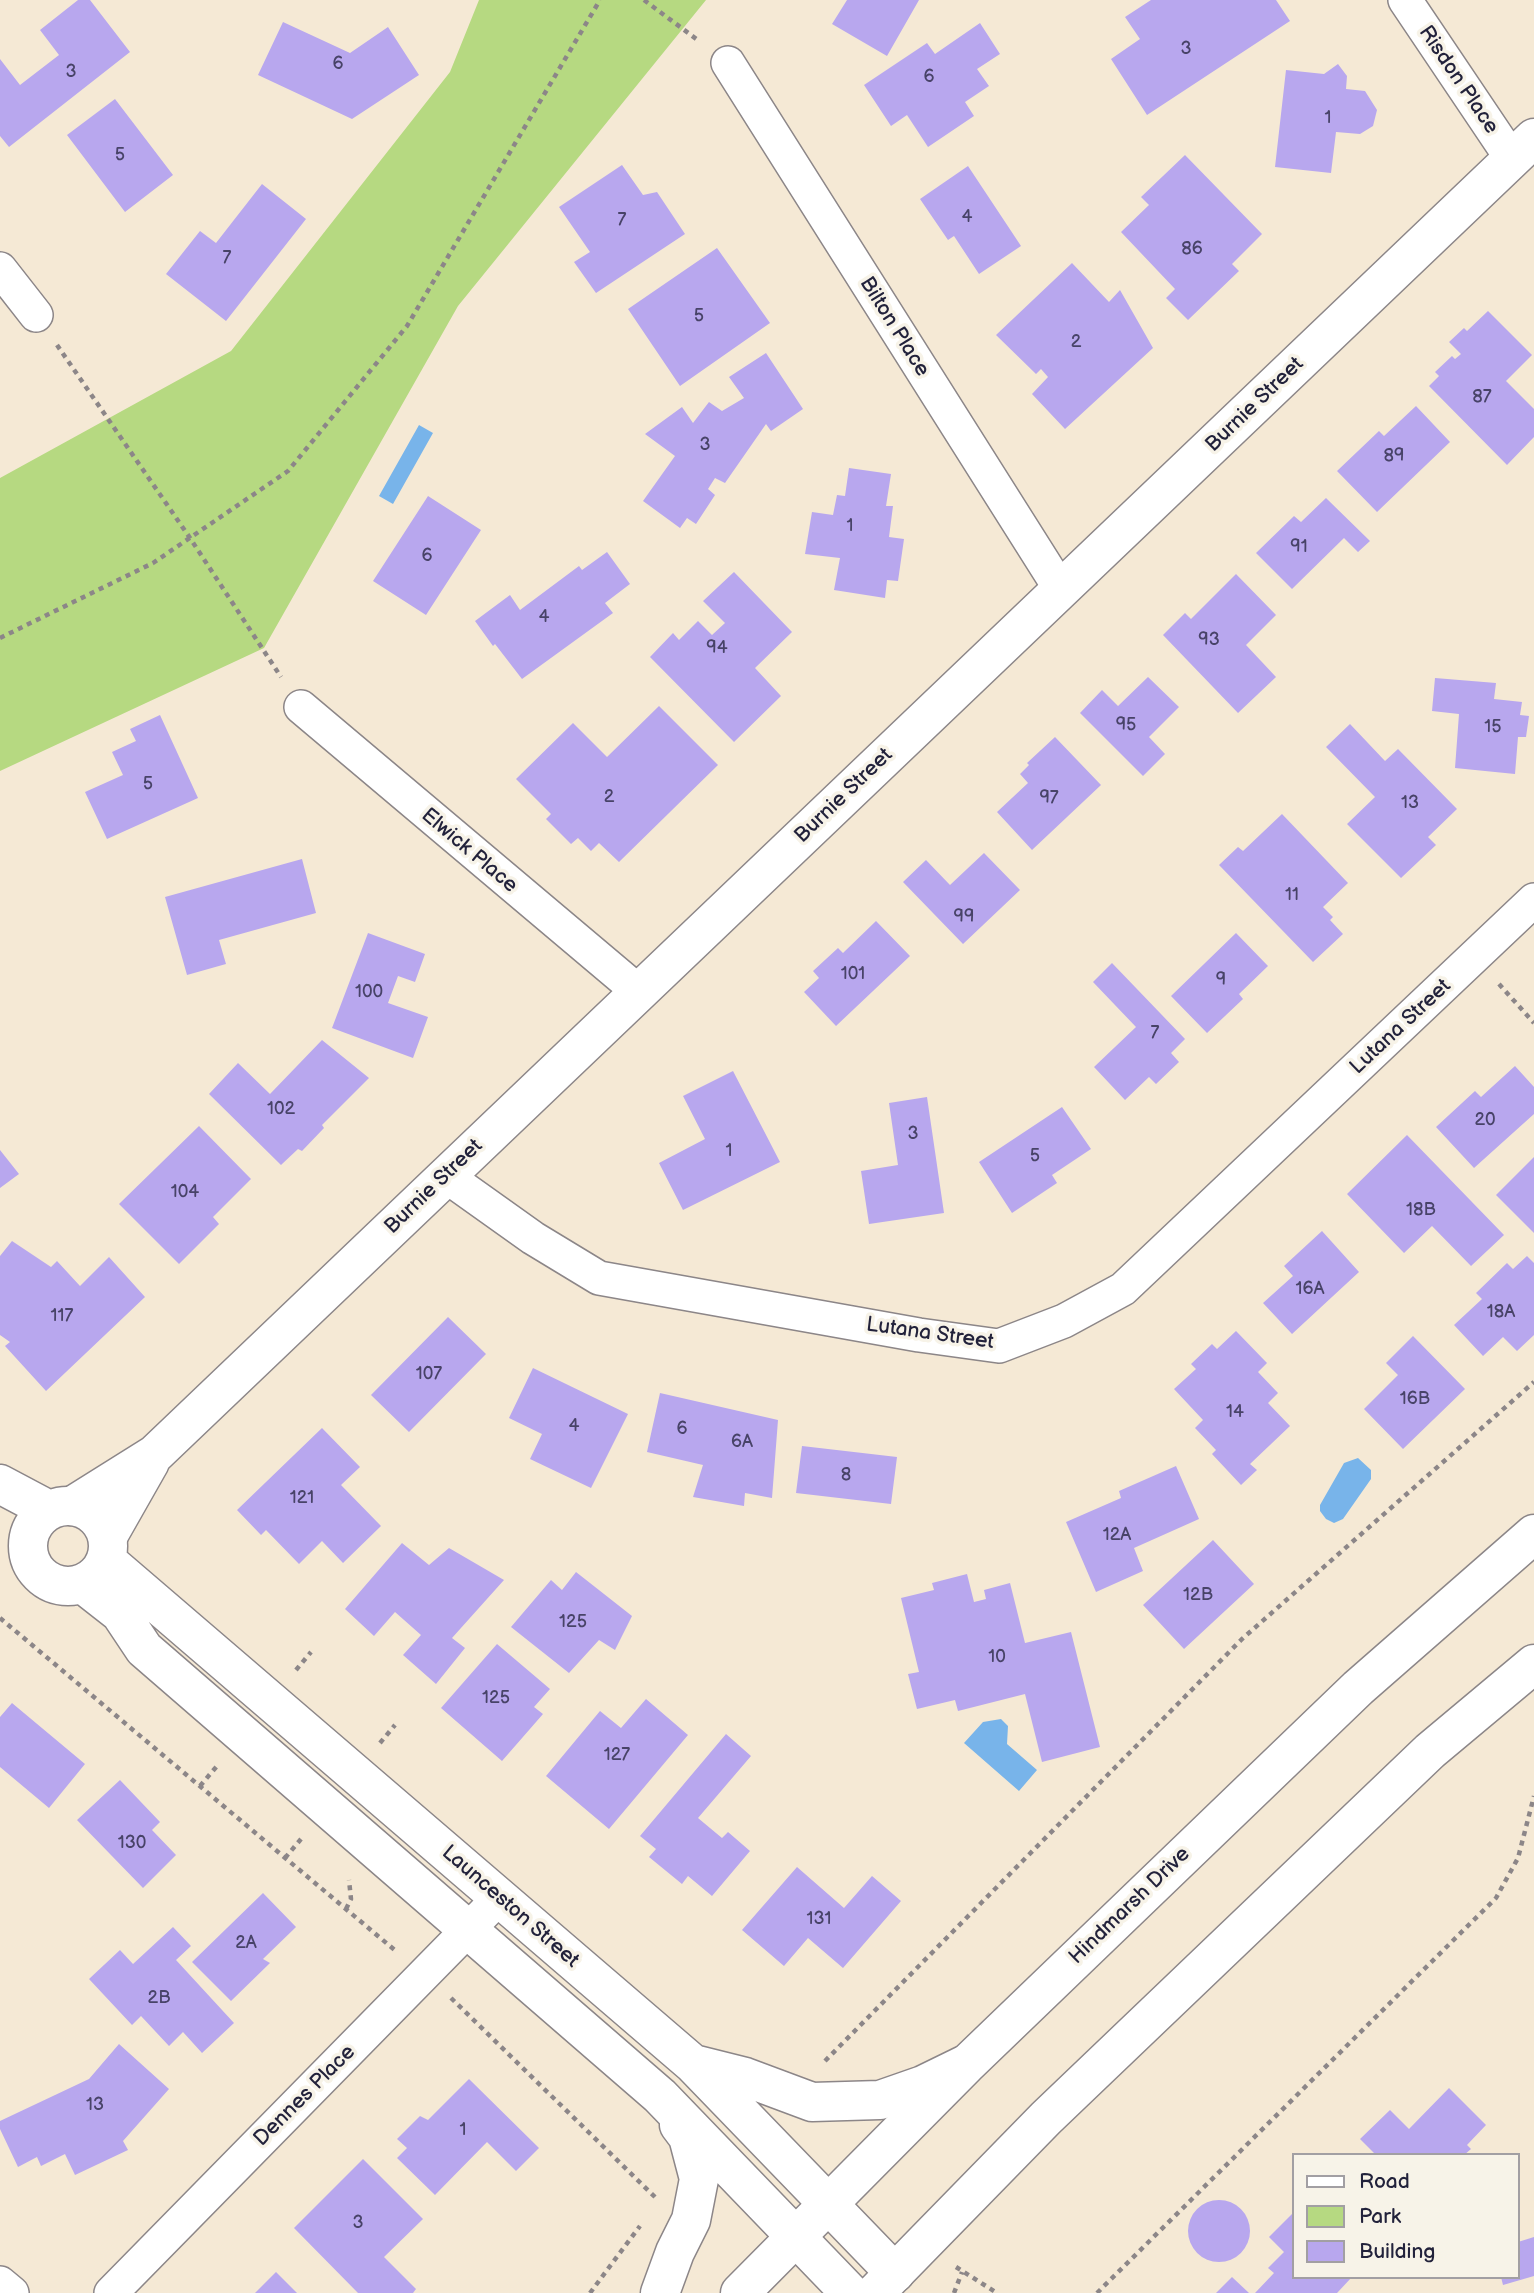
<!DOCTYPE html>
<html>
<head>
<meta charset="utf-8">
<style>
	body { margin:0 }
	#map { position:relative; width:1534px; height:2293px; overflow:hidden; background:#f5e9d5; font-family:"Balsamiq Sans",sans-serif }
	canvas { display:block }
	.legend { position:absolute; left:1292px; top:2153px; width:228px; height:126px; box-sizing:border-box; background:#f7f3e8; border:2px solid #a29fa3; margin:0; padding:9px 12px; list-style:none; font-size:21px; color:#22223b }
	.legend li { display:flex; align-items:center; gap:14px; height:35px }
	.legend b { width:35px; border:2px solid #a29fa3 }
</style>
</head>
<body>
<div id="map">
<canvas width="1534" height="2293"></canvas>
<ul class="legend">
<li><b style="height:9px;background:#fff"></b>Road</li>
<li><b style="height:19px;background:#b6d981"></b>Park</li>
<li><b style="height:19px;background:#b8a7ee"></b>Building</li>
</ul>
</div>
<script>
const g = document.querySelector('canvas').getContext('2d');
g.lineJoin = 'round';
function fill(path, color) {
  g.fillStyle = color;
  g.fill(path, 'evenodd');
}
function shape(rows) {
  const path = new Path2D();
  for (const r of rows) {
    if (r.length === 3) {
      path.moveTo(r[0] + r[2], r[1]);
      path.arc(r[0], r[1], r[2], 0, 2 * Math.PI);
      continue;
    }
    path.moveTo(r[0], r[1]);
    for (let i = 2; i < r.length; i += 2) path.lineTo(r[i], r[i + 1]);
  }
  return path;
}
function trace(path, color, width, dash) {
  g.strokeStyle = color;
  g.lineWidth = width;
  g.lineCap = dash ? 'butt' : 'round';
  g.setLineDash(dash || []);
  g.stroke(path);
}
function drawText(font, color, halo, rows, align = 'center') {
  g.font = font + ' "Balsamiq Sans",sans-serif';
  g.lineWidth = 7;
  g.setLineDash([]);
  g.textBaseline = 'middle';
  g.strokeStyle = halo;
  g.fillStyle = color;
  for (const [text, x, y, turn = 0] of rows) {
    g.save();
    g.translate(x, y);
    g.rotate((+turn || 0) * Math.PI / 180);
    g.textAlign = isNaN(turn) ? turn : align;
    if (halo) g.strokeText(text, 0, 0);
    g.fillText(text, 0, 0);
    g.restore();
  }
}
const green = shape([
	[479,0,706,0,458,306,264,648,0,771,0,478,231,351,450,72]
]);
const water = shape([
	[419,425,433,433,393,504,379,496],
	[1358,1458,1371,1470,1371,1479,1343,1519,1334,1523,1326,1519,1320,1511,1320,1505,1344,1463],
	[1001,1719,1008,1726,1007,1744,1037,1770,1019,1791,964,1743,983,1722]
]);
const building = shape([
	[78,0,90,0,130,52,9,147,0,136,0,59,20,85,59,55,40,30],
	[847,0,919,0,887,56,832,24],
	[1151,0,1276,0,1290,21,1147,115,1111,59,1140,39,1125,17],
	[283,22,350,53,388,27,419,75,352,119,258,75],
	[980,23,1000,54,977,69,989,86,965,102,974,116,928,147,907,115,891,126,864,85,927,43,935,54],
	[1338,64,1347,76,1346,89,1365,91,1377,110,1373,126,1360,134,1336,132,1331,173,1275,167,1286,70,1324,74],
	[115,99,173,175,125,212,67,135],
	[1185,155,1262,234,1232,264,1239,271,1188,320,1166,298,1175,289,1121,232,1149,205,1141,197],
	[622,165,643,195,657,192,685,234,596,293,574,262,590,252,559,207],
	[968,166,1021,246,979,274,954,236,948,240,920,199],
	[262,184,306,219,226,321,166,274,200,231,216,243],
	[717,248,770,323,680,386,628,309],
	[1072,263,1109,302,1120,290,1153,348,1065,429,1032,394,1048,377,1041,369,1036,374,996,335],
	[1488,311,1532,355,1506,381,1534,409,1534,437,1507,465,1429,386,1439,376,1435,372,1452,356,1455,359,1461,354,1449,342,1464,328,1467,331],
	[766,353,803,409,771,431,766,424,725,483,715,478,708,489,715,495,696,524,687,518,680,528,643,501,675,456,645,434,682,407,693,423,709,402,722,411,744,398,729,377],
	[1416,406,1450,442,1377,512,1337,471,1379,431,1384,436],
	[849,468,891,474,886,506,893,506,889,537,904,539,898,581,887,580,885,598,834,590,840,558,805,554,812,512,833,515,837,495,845,496],
	[428,496,481,530,426,615,373,581],
	[1326,498,1370,541,1358,552,1344,538,1292,589,1256,553,1294,516,1301,522],
	[607,552,630,584,605,603,613,613,522,679,495,644,493,646,475,621,510,595,520,610,579,566,582,570],
	[734,572,792,632,755,668,781,696,734,742,650,657,673,633,679,640,698,621,712,635,725,623,703,601],
	[1236,574,1276,615,1246,645,1276,677,1238,713,1163,635,1185,613,1191,619],
	[1148,677,1179,707,1149,737,1165,754,1143,776,1080,713,1102,690,1118,706],
	[1435,678,1496,683,1494,699,1522,702,1520,715,1529,716,1526,737,1518,737,1515,774,1455,768,1459,714,1432,711],
	[659,706,718,765,619,862,599,843,591,851,578,838,571,844,546,819,551,814,516,779,573,723,607,757],
	[160,715,198,798,107,839,85,792,123,775,112,752,136,741,130,729],
	[1350,724,1385,761,1398,749,1457,809,1428,837,1436,845,1401,878,1347,824,1375,797,1326,747],
	[1055,737,1101,785,1032,850,997,812,1028,783,1020,774,1029,765,1027,763],
	[1282,814,1348,883,1323,907,1333,917,1330,920,1343,934,1313,962,1219,865,1238,847,1243,851],
	[984,853,1020,890,963,944,903,882,926,860,950,885],
	[302,859,316,913,219,940,226,964,187,975,165,897],
	[876,921,910,956,836,1026,804,992,819,978,813,971,838,948,843,953],
	[368,933,425,954,415,982,398,976,388,1003,428,1017,413,1058,332,1028],
	[1236,933,1268,966,1239,994,1243,999,1207,1033,1171,996],
	[1112,963,1185,1039,1171,1053,1179,1062,1156,1084,1149,1077,1125,1100,1094,1067,1136,1027,1093,982],
	[322,1040,369,1078,322,1125,324,1128,302,1151,298,1149,281,1165,209,1094,238,1063,270,1094],
	[1515,1066,1534,1087,1534,1114,1474,1168,1436,1127,1475,1091,1481,1097],
	[733,1071,780,1162,683,1210,659,1163,705,1139,683,1096],
	[927,1097,944,1213,869,1224,861,1171,898,1165,889,1103],
	[1062,1107,1091,1149,1052,1175,1057,1183,1012,1213,979,1162],
	[199,1126,251,1179,213,1217,219,1224,179,1264,119,1204],
	[1407,1135,1504,1235,1471,1266,1432,1226,1404,1253,1347,1194],
	[0,1150,19,1174,0,1188],
	[1534,1157,1534,1233,1496,1195],
	[1322,1231,1359,1272,1292,1334,1263,1303,1293,1276,1284,1266],
	[12,1241,51,1267,57,1261,80,1286,109,1257,145,1297,46,1391,5,1346,10,1342,0,1335,0,1256],
	[1527,1256,1534,1263,1534,1335,1517,1351,1503,1337,1483,1356,1454,1325,1482,1299,1476,1293,1507,1263,1513,1269],
	[448,1317,486,1354,409,1432,371,1395],
	[1236,1331,1267,1363,1258,1372,1278,1393,1268,1403,1290,1426,1250,1464,1257,1470,1241,1485,1212,1454,1216,1450,1195,1428,1203,1420,1174,1389,1196,1369,1191,1364,1212,1344,1217,1349],
	[1413,1336,1465,1389,1403,1449,1364,1409,1398,1375,1386,1363],
	[533,1368,628,1414,591,1488,530,1459,542,1434,509,1418],
	[660,1393,778,1420,772,1498,745,1493,744,1506,693,1497,703,1465,647,1452],
	[322,1428,360,1467,341,1485,381,1526,343,1563,322,1541,299,1564,266,1530,261,1535,237,1510],
	[802,1446,897,1457,891,1504,796,1493],
	[1176,1466,1199,1519,1134,1548,1143,1571,1096,1592,1066,1522,1121,1498,1119,1491],
	[1213,1540,1254,1584,1184,1649,1143,1605],
	[402,1543,429,1565,449,1548,504,1580,452,1638,465,1648,436,1684,403,1655,421,1635,395,1612,374,1636,345,1609],
	[576,1572,632,1616,615,1650,599,1640,569,1673,511,1627,551,1580,562,1590],
	[967,1574,974,1602,986,1599,984,1590,1010,1583,1025,1643,1071,1632,1100,1747,1042,1762,1025,1694,958,1711,955,1700,917,1709,908,1674,919,1672,901,1598,934,1590,932,1583],
	[497,1644,550,1689,534,1707,543,1714,502,1761,441,1708],
	[646,1699,688,1735,609,1829,546,1776,600,1711,621,1728],
	[12,1703,85,1764,49,1808,0,1767,0,1717],
	[726,1734,751,1756,698,1818,722,1838,728,1832,750,1851,712,1896,688,1876,682,1884,649,1857,656,1849,640,1836],
	[120,1780,160,1822,152,1830,176,1855,143,1888,77,1820],
	[797,1867,844,1908,872,1876,901,1901,843,1968,808,1938,784,1966,742,1930],
	[263,1893,296,1927,263,1959,270,1963,231,2001,192,1962],
	[173,1927,191,1946,176,1960,234,2023,202,2053,183,2032,169,2046,141,2016,132,2025,89,1979,120,1950,133,1964],
	[119,2044,169,2089,123,2141,128,2150,75,2175,65,2154,41,2166,37,2157,18,2167,0,2129,0,2121,89,2079],
	[469,2079,539,2148,516,2171,487,2142,435,2195,397,2158,407,2148,397,2139,420,2116,428,2120],
	[1449,2088,1486,2125,1467,2145,1471,2149,1464,2155,1376,2155,1360,2139,1390,2110,1409,2129],
	[363,2159,423,2219,384,2257,416,2289,413,2293,358,2293,294,2228],
	[1219,2231,31],
	[1293,2213,1294,2277,1352,2277,1337,2293,1255,2293,1274,2273,1268,2268,1284,2252,1269,2237],
	[1534,2237,1534,2276,1503,2285,1501,2277,1518,2277,1518,2242],
	[276,2272,297,2293,255,2293],
	[1232,2277,1249,2293,1216,2293]
]);
const path = shape([
	[644,0,699,41],
	[57,345,190,538,281,677],
	[0,638,153,563,288,471,407,326,600,0],
	[1499,984,1534,1023],
	[0,1618,397,1952],
	[296,1670,311,1652],
	[380,1743,395,1725],
	[200,1786,217,1766],
	[285,1858,301,1839],
	[346,1909,351,1899,349,1880],
	[451,1998,655,2197],
	[825,2061,1242,1639,1534,1382],
	[956,2267,997,2293],
	[590,2293,640,2226],
	[954,2293,962,2272],
	[1097,2293,1496,1898,1518,1858,1534,1796]
]);
const minor = shape([
	[1405,0,1512,159],
	[728,63,1061,590],
	[0,269,36,315],
	[301,707,639,992],
	[446,1176,533,1238,599,1278,919,1335,999,1346,1064,1321,1123,1289,1534,900],
	[0,2283,12,2293],
	[111,2293,499,1898]
]);
const tertiary = shape([
	[72,1506,155,1454,1534,138],
	[108,1536,150,1462]
]);
const secondary = shape([
	[0,1484,49,1510],
	[68,1546,40],
	[106,1560,693,2064,895,2273],
	[83,1584,120,1613,144,1649,660,2096,850,2293],
	[693,2064,745,2077,812,2102,880,2100,923,2085,964,2065],
	[660,2293,675,2252,691,2220,699,2179,688,2137,679,2125]
]);
const primary = shape([
	[740,2293,966,2065,1358,1688,1534,1534],
	[875,2293,1046,2118,1430,1751,1534,1664]
]);
const numberNames = [
	["3",1186,49],
	["6",338,64],
	["3",71,72],
	["6",929,77],
	["1",1328,118],
	["5",120,155],
	["4",967,217],
	["7",622,220],
	["86",1192,249],
	["7",227,258],
	["5",699,316],
	["2",1076,342],
	["87",1482,397],
	["3",705,445],
	["89",1394,456],
	["1",850,526],
	["91",1299,547],
	["6",427,556],
	["4",544,617],
	["93",1209,640],
	["94",717,648],
	["95",1126,725],
	["15",1493,727],
	["5",148,784],
	["2",609,797],
	["97",1049,798],
	["13",1410,803],
	["11",1292,895],
	["99",964,917],
	["101",853,974],
	["9",1221,980],
	["100",369,992],
	["7",1155,1033],
	["102",281,1109],
	["20",1485,1120],
	["3",913,1134],
	["1",729,1151],
	["5",1035,1156],
	["104",185,1192],
	["18B",1421,1210],
	["16A",1310,1289],
	["18A",1501,1312],
	["117",62,1316],
	["107",429,1374],
	["16B",1415,1399],
	["14",1235,1412],
	["4",574,1426],
	["6",682,1429],
	["6A",742,1442],
	["8",846,1475],
	["121",302,1498],
	["12A",1117,1535],
	["12B",1198,1595],
	["125",573,1622],
	["10",997,1657],
	["125",496,1698],
	["127",617,1755],
	["130",132,1843],
	["131",819,1919],
	["2A",246,1943],
	["2B",159,1998],
	["13",95,2105],
	["1",463,2130],
	["3",358,2223]
];
const streetNames = [
	["Risdon Place",1458,80,56],
	["Bilton Place",894,327,58],
	["Burnie Street",1255,405,-44],
	["Burnie Street",844,796,-44],
	["Elwick Place",469,851,40],
	["Lutana Street",1401,1027,-43],
	["Burnie Street",434,1187,-44],
	["Lutana Street",930,1334,8],
	["Hindmarsh Drive",1130,1906,-44],
	["Launceston Street",510,1907,41],
	["Dennes Place",305,2096,-45]
];
fill(green, '#b6d981');
fill(water, '#78b4ea');
fill(building, '#b8a7ee');
trace(minor, '#8c8688', 36);
trace(tertiary, '#8c8688', 41);
trace(secondary, '#8c8688', 41);
trace(primary, '#8c8688', 41);
trace(path, '#8c8688', 4.5, [5, 5]);
trace(minor, '#fff', 33);
trace(tertiary, '#fff', 38);
trace(secondary, '#fff', 38);
trace(primary, '#fff', 38);
drawText('18px', '#484368', null, numberNames);
drawText('21px', '#22223b', '#f7f3e8', streetNames);
</script>
</body>
</html>
